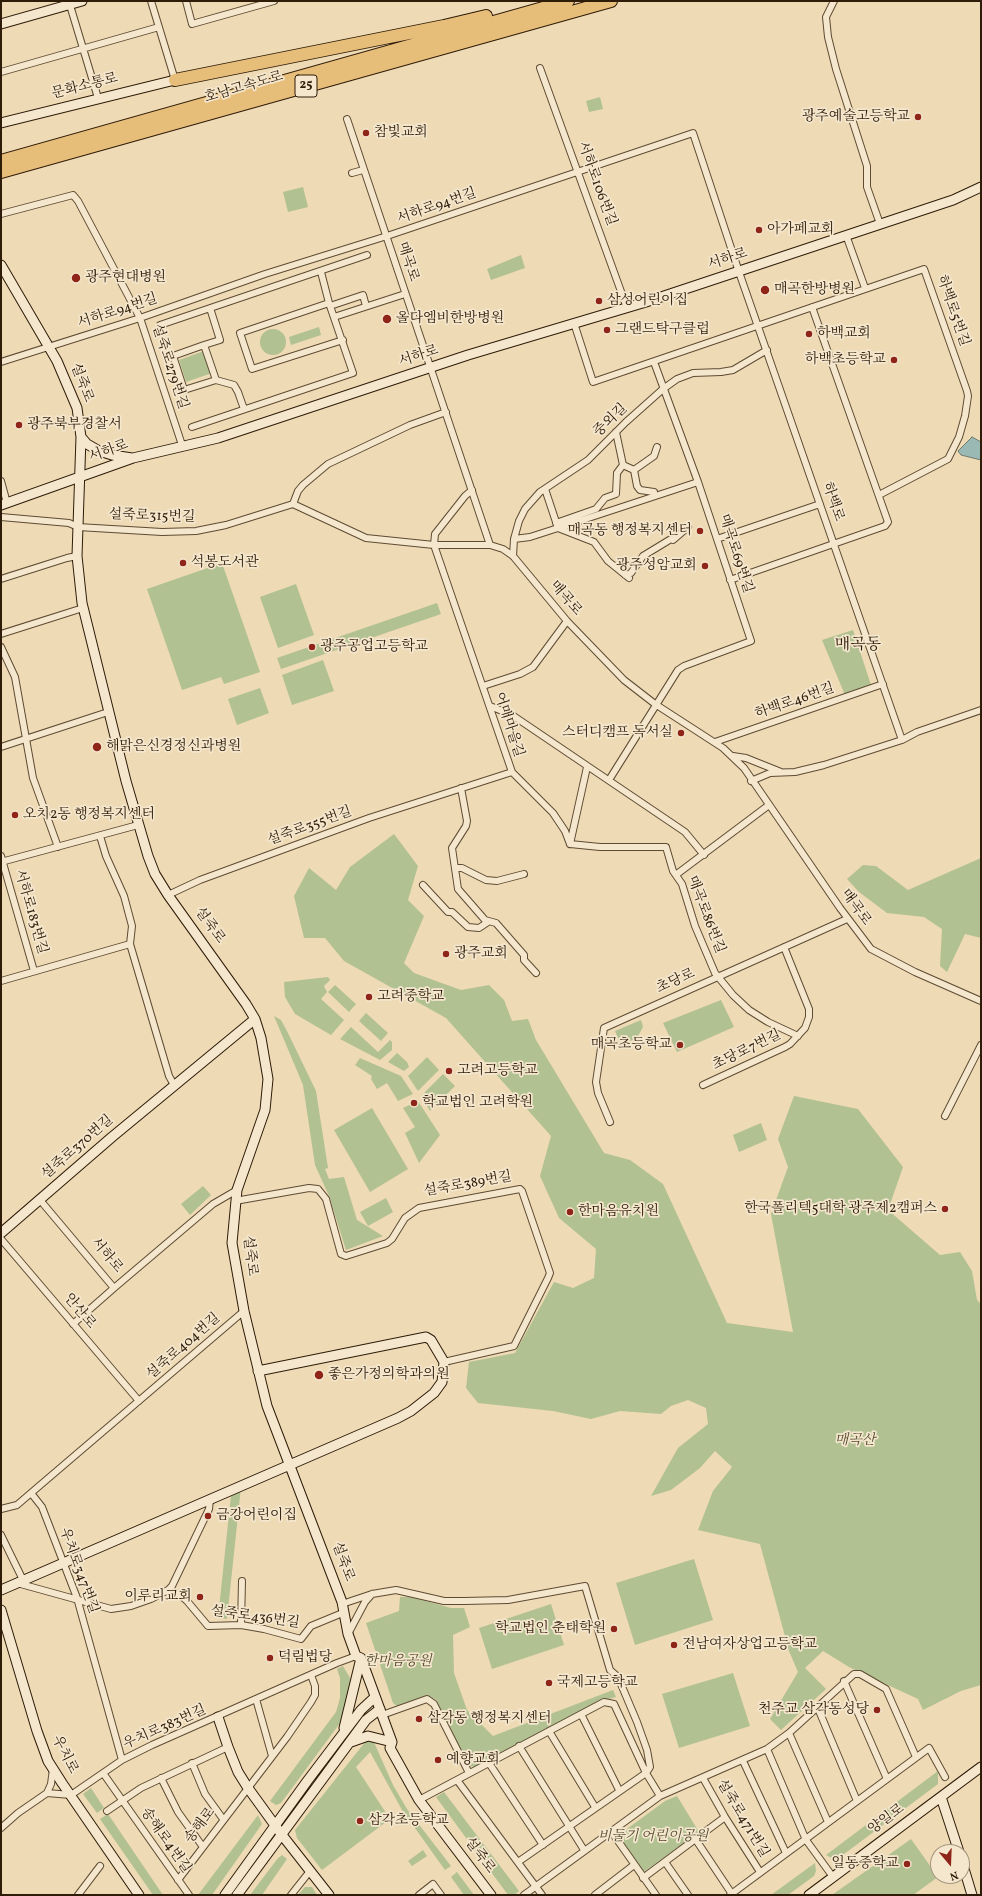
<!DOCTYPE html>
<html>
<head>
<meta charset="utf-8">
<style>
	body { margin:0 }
	#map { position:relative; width:982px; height:1896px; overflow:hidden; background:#eedab4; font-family:Vollkorn,serif }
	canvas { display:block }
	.frame { position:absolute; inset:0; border:2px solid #2e1b08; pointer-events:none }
	.north { position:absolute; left:930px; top:1844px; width:40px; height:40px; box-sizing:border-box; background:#f4e7ce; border:1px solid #a5957f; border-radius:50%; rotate:161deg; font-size:11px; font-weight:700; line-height:16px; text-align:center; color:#2e1b08 }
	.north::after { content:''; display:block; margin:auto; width:14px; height:18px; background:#8f2418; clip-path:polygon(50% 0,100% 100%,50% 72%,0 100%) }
</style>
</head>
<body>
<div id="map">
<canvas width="982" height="1896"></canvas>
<div class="frame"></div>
<div class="north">N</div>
</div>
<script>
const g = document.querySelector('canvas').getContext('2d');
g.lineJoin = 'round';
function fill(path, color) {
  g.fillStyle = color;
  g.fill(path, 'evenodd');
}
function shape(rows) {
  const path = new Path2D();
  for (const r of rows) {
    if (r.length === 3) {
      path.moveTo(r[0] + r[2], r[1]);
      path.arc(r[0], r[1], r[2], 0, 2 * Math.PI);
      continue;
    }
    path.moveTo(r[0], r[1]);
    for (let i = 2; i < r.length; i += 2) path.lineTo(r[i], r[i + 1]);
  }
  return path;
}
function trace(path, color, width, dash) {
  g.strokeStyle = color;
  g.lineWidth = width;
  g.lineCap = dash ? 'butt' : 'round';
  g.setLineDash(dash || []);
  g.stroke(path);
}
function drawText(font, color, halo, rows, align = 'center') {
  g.font = font + ' Vollkorn,"Noto Serif KR",serif';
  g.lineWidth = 3.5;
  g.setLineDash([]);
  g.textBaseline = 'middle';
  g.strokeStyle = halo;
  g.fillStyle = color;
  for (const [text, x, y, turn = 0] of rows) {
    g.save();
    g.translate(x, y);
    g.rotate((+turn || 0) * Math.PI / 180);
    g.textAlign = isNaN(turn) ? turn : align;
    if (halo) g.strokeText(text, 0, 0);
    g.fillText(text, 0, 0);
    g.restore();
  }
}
const green = shape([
	[600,97,603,109,589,112,586,101],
	[303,187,308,207,288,212,283,192],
	[521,255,525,268,491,280,487,269],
	[319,327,321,335,291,345,289,337],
	[273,342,13],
	[204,351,212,373,186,382,179,360],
	[222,563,260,672,224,684,221,677,182,690,147,589],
	[296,584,314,635,278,648,260,597],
	[437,603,441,614,281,669,277,658],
	[853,630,872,688,845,695,822,640],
	[323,660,334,691,292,705,282,675],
	[260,688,269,713,237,725,228,699],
	[394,834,418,866,408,900,424,916,404,963,414,973,461,990,489,985,504,1000,512,1021,528,1019,536,1040,604,1153,630,1160,663,1184,727,1323,793,1332,771,1214,788,1167,778,1139,794,1096,858,1109,903,1167,888,1210,940,1255,960,1252,972,1271,977,1300,981,1304,981,1685,961,1691,923,1710,918,1699,849,1667,823,1651,805,1668,826,1689,781,1730,770,1719,798,1672,789,1651,760,1544,698,1530,713,1491,732,1467,715,1451,700,1468,671,1490,651,1496,678,1448,708,1424,706,1408,688,1400,671,1406,661,1414,620,1411,591,1419,553,1411,478,1403,466,1388,469,1362,515,1353,554,1282,573,1288,594,1278,596,1249,559,1218,540,1176,551,1136,446,1018,344,961,325,938,304,938,294,896,309,868,336,890,350,867],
	[981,858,981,938,965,934,947,972,940,966,942,929,924,917,887,913,859,892,847,879,863,865,876,866,908,890],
	[328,977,330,980,324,986,327,992,321,999,344,1020,331,1035,295,1014,285,997,284,982],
	[335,985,356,1004,349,1012,328,992],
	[721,1000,734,1027,677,1052,663,1023],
	[366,1013,388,1033,381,1041,359,1021],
	[274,1016,281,1020,287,1031,316,1091,328,1168,325,1169,329,1179,344,1177,357,1220,383,1236,346,1250,329,1196,315,1165,303,1085],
	[641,1020,643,1027,637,1038,621,1045,615,1031],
	[351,1027,378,1052,390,1040,392,1042,392,1050,380,1060,340,1039],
	[397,1053,407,1062,409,1067,404,1071,388,1062],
	[427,1057,439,1070,418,1091,408,1076],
	[360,1058,401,1076,413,1094,398,1101,387,1083,377,1089,371,1079,372,1076,355,1065],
	[443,1074,455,1086,430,1111,421,1096],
	[418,1101,440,1135,419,1163,405,1133,415,1127,403,1108],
	[372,1108,408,1169,370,1192,334,1130],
	[761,1123,767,1140,739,1152,733,1135],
	[203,1186,211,1195,190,1215,181,1204],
	[386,1198,393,1212,368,1226,360,1212],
	[232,1486,241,1487,227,1619,218,1618],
	[694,1559,713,1620,635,1645,616,1583],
	[400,1597,412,1597,451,1608,464,1608,470,1627,453,1635,454,1673,467,1710,493,1736,613,1690,616,1697,598,1702,475,1767,469,1766,436,1700,427,1695,397,1706,393,1703,366,1623,399,1611],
	[551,1604,564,1645,492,1669,479,1628],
	[343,1666,350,1678,349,1691,347,1705,340,1723,281,1803,276,1805,270,1801,336,1712,340,1698,340,1678,337,1669],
	[733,1673,750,1726,679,1748,662,1694],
	[373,1740,393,1785,407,1809,451,1866,445,1870,402,1810,370,1752,356,1767,390,1819,322,1870,297,1838,295,1830,366,1741],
	[938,1771,938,1784,836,1860,826,1855],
	[91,1788,104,1808,97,1813,83,1794],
	[444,1792,519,1891,514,1895,508,1895,436,1797],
	[677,1796,699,1832,645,1871,642,1871,622,1840,620,1834,665,1801],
	[108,1814,163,1895,153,1895,100,1819],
	[258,1815,262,1824,212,1895,198,1895],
	[911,1839,938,1877,913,1895,832,1895],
	[423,1850,427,1856,412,1866,408,1861],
	[282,1855,287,1859,262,1895,250,1895,278,1858],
	[815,1863,816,1871,814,1876,788,1895,771,1895],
	[457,1872,474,1895,464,1895,451,1877],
	[305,1887,312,1887,317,1895,298,1895]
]);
const water = shape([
	[972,437,981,442,981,460,961,455,958,451,972,437]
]);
const street = shape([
	[151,1,175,80],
	[186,1,192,24,274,1],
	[834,1,826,17,828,37,836,69,867,166,867,187,880,224],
	[69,2,98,98],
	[540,68,627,308],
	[1,72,159,27],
	[347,119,490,545],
	[352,173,363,170],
	[1,214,73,195,78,201,140,318,182,445],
	[846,235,865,288],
	[329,303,240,333,252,369,343,340],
	[330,306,363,295,366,306],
	[210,308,220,340,204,345,216,380,234,385,238,392,244,409],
	[334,317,405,294],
	[574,323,593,382,924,269,967,391,968,396,965,416,959,437,948,459,879,495],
	[160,325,367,255],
	[204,345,173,356,184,390,216,380],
	[1,362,140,318,265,274,387,236,693,133,739,272,902,740],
	[192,427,353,373,329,303,321,272],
	[616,432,623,465,634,470,654,456,657,447],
	[634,470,637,486,640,490,654,492],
	[1,481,7,503],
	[472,490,465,496,435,534,434,545,512,772,553,813,565,831,570,844],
	[293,504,298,491,303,485,328,464,410,425,446,412],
	[1,517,69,523,78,527,162,532,196,531,226,525,293,504,366,538,434,545,490,545,503,549,513,556,567,621,624,680,655,704,723,748,744,768,840,908,871,949,915,972,981,1001],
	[556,523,596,509,605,498,616,494,617,473,623,465],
	[558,528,698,482],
	[558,528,594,542,608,561,629,578],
	[514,539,530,537,558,528,545,489],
	[717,539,820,504],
	[513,556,514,539,519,521,525,509,540,492,588,460,626,422,663,389,677,379,693,373,721,372,733,370,767,350],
	[625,575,631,573,643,556,671,539,673,540,688,527],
	[1,579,67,558,77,556],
	[730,580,885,526,888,522,812,307],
	[1,634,83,608],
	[1,647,15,677,33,778,58,847],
	[483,686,520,674,533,667,567,621],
	[490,706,512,715,685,832,704,855],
	[715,742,883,684],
	[1,747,108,712],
	[733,756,746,758,781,772],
	[609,780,678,670,684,666,751,641,698,482,654,362],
	[751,781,770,773,795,772,824,765,902,740,917,732,981,710],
	[461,788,467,821,466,826,452,848,458,889,485,920,496,923,524,955,524,960,536,973],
	[100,836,106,856,124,896,132,926,130,944],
	[570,844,600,847,666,847,673,871,682,884,695,926,715,973,733,995,749,1010,768,1022,798,1036],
	[570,844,587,767],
	[1,856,34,971],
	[1,862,138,825],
	[455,868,462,868,486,880,497,881,524,874],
	[677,874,769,805],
	[423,885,448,912,452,912,468,927,479,928,488,922],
	[168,895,200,880,369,818,512,772],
	[130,944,169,1076,174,1085],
	[1,981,130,944],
	[703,1085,785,1047,790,1044,805,1028,809,1017,809,1009,784,947],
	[945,1116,981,1045],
	[610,1122,598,1093,596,1082,604,1028,847,919],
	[40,1200,114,1288,73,1324],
	[235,1201,309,1188,318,1189,326,1199,341,1254,346,1256,387,1243,392,1239,405,1218,419,1208,520,1189,522,1191,550,1273,548,1278,514,1346,444,1362],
	[1,1239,139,1401],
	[114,1288,213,1204,237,1190],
	[31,1493,244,1311],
	[1,1509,17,1505,31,1493,42,1507,77,1598,122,1760],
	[1,1535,23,1580],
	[17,1583,111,1609,131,1606,151,1599,168,1590,172,1586,209,1509,210,1499],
	[168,1590,179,1594,187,1601,208,1626,241,1625,264,1629,301,1639,311,1626,345,1612],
	[342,1604,372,1594,396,1590,444,1601,464,1601,508,1600,585,1586,610,1670,618,1677,637,1722,647,1750,650,1767,646,1773,518,1862],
	[241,1625,242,1581],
	[348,1634,365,1602,372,1594],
	[844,1681,887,1779],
	[256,1699,272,1756],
	[817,1706,857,1801],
	[581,1714,619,1790],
	[382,1715,427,1699,434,1704,469,1773],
	[549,1731,595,1807],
	[789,1733,828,1822],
	[519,1746,584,1850],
	[767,1749,806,1840,833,1877],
	[743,1761,786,1853],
	[192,1763,205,1794,223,1819],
	[489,1763,543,1845],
	[53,1769,51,1784,47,1793,71,1795,122,1760,152,1745,337,1663,356,1656],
	[103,1773,189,1895],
	[161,1778,178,1812,203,1847],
	[703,1778,725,1817,760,1872],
	[457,1780,542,1895],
	[419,1800,604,1702,614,1704,646,1773,660,1796],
	[107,1811,141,1788,228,1747],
	[1,1828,18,1813,47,1793],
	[611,1831,656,1895],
	[696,1840,732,1894],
	[665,1862,688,1895],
	[643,1878,725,1817],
	[178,1880,287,1737,311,1702,315,1695,315,1686,311,1675],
	[78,1895,100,1866],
	[291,1895,310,1871],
	[419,1895,433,1884,441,1895],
	[524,1895,660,1796,767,1749,789,1733,854,1674,860,1674,886,1689,916,1757],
	[595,1895,634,1865],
	[730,1895,929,1748,945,1777]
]);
const secondary = shape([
	[1,24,82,1],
	[1,123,175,80],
	[1,265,57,361,77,408,81,437,77,556,82,603,126,781,148,856,155,874,168,895,246,1004,255,1019,261,1038,268,1079,265,1110,237,1190,232,1243,244,1311,267,1406,342,1602,348,1634,356,1656,361,1658,392,1742,390,1748,419,1800,491,1895],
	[81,437,87,444,99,451,112,455,132,458],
	[1,505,133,458,218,438,468,355,646,302,953,200,981,187],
	[1,1233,112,1137,255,1019],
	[1,1590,398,1418,411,1411,434,1393,442,1382,444,1362,431,1340,426,1337,258,1371],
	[1,1610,37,1731,48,1761,62,1783,139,1895],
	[218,1717,228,1747,238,1772,248,1788,282,1835,329,1895],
	[344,1728,361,1658],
	[351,1742,368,1736,392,1742],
	[941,1797,959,1852],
	[962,1862,972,1895],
	[225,1895,308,1780,361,1710,375,1697],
	[237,1895,366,1720,380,1709],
	[809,1895,981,1767]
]);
const highway = shape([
	[175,80,444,26,486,16],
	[1,161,568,1],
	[1,172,611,1]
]);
const markers = [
	[918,117,4,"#8f2418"],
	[366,133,4,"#8f2418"],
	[759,230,4,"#8f2418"],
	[76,278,5,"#8f2418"],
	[765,290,5,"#8f2418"],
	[599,301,4,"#8f2418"],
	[387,319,5,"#8f2418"],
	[607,330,4,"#8f2418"],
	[809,334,4,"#8f2418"],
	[894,360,4,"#8f2418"],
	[19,425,4,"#8f2418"],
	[700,531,4,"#8f2418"],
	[183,563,4,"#8f2418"],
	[705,566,4,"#8f2418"],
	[312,647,4,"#8f2418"],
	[681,733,4,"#8f2418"],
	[97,747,5,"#8f2418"],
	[15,815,4,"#8f2418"],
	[446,954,4,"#8f2418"],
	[369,997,4,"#8f2418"],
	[680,1045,4,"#8f2418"],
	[449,1071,4,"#8f2418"],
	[414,1103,4,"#8f2418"],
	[945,1209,4,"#8f2418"],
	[570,1212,4,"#8f2418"],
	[319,1375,5,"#8f2418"],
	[208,1516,4,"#8f2418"],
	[200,1597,4,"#8f2418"],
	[614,1629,4,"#8f2418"],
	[674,1645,4,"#8f2418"],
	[270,1658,4,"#8f2418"],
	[549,1683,4,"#8f2418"],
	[877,1710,4,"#8f2418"],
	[419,1719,4,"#8f2418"],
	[438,1760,4,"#8f2418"],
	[360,1821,4,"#8f2418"],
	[907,1864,4,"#8f2418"]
];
const shields = [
	[306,86,22]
];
const shieldNames = [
	["25",306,86]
];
const streetNames = [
	["문화소통로",85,87,-14],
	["호남고속도로",244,88,-16],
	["서하로106번길",596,184,70],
	["서하로94번길",437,207,-19],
	["서하로",728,260,-18],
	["매곡로",407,262,72],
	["하백로5번길",952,311,71],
	["서하로94번길",118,312,-18],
	["서하로",419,357,-18],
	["설죽로279번길",169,367,72],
	["설죽로",81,383,69],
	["중외길",611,421,-44],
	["서하로",109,452,-20],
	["하백로",832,502,71],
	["설죽로315번길",152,517,2],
	["매곡로69번길",735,554,72],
	["매곡로",565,599,49],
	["하백로46번길",795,702,-19],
	["어매마을길",508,725,72],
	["설죽로355번길",310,827,-20],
	["매곡로",855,908,54],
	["서하로183번길",30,912,74],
	["매곡로86번길",705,915,69],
	["설죽로",209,926,54],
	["초당로",676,982,-24],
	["초당로7번길",747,1051,-26],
	["설죽로370번길",78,1148,-41],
	["설죽로389번길",468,1185,-10],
	["서하로",106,1256,50],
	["설죽로",249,1256,83],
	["안산로",79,1312,50],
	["설죽로404번길",184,1347,-41],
	["설죽로",342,1562,70],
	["우치로347번길",78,1571,70],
	["설죽로436번길",255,1618,8],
	["우치로383번길",165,1728,-24],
	["우치로",64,1755,63],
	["설죽로471번길",742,1819,59],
	["양일로",887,1820,-37],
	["송해로",201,1826,-53],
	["송해로4번길",165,1841,55],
	["설죽로",479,1856,53]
];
const poiNames = [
	["광주예술고등학교",910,117,"right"],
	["참빛교회",374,133],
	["아가페교회",767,230],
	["광주현대병원",85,278],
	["매곡한방병원",774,290],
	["삼성어린이집",607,301],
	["올다엠비한방병원",396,319],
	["그랜드탁구클럽",615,330],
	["하백교회",817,334],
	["하백초등학교",886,360,"right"],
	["광주북부경찰서",27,425],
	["매곡동 행정복지센터",692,531,"right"],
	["석봉도서관",191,563],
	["광주성암교회",697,566,"right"],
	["광주공업고등학교",320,647],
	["스터디캠프 독서실",673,733,"right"],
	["해맑은신경정신과병원",106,747],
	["오치2동 행정복지센터",23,815],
	["광주교회",454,954],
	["고려중학교",377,997],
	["매곡초등학교",672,1045,"right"],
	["고려고등학교",457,1071],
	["학교법인 고려학원",422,1103],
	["한국폴리텍5대학 광주제2캠퍼스",937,1209,"right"],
	["한마음유치원",578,1212],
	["좋은가정의학과의원",328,1375],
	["금강어린이집",216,1516],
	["이루리교회",192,1597,"right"],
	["학교법인 춘태학원",606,1629,"right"],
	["전남여자상업고등학교",682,1645],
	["덕림법당",278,1658],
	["국제고등학교",557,1683],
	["천주교 삼각동성당",869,1710,"right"],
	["삼각동 행정복지센터",427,1719],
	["예향교회",446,1760],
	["삼각초등학교",368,1821],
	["일동중학교",899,1864,"right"]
];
const parkNames = [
	["매곡산",855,1441],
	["한마음공원",398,1662],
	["비둘기 어린이공원",653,1837]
];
const quarterNames = [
	["매곡동",858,646]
];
fill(green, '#b2c192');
fill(water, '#9bb9b4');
trace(water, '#6f7a6f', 1);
trace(street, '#5e4b33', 8);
trace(secondary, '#2e1b08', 11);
trace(highway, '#2e1b08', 14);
trace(street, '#f4e7ce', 6);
trace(secondary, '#f4e7ce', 9);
trace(highway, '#e7bd7a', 12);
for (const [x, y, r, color] of markers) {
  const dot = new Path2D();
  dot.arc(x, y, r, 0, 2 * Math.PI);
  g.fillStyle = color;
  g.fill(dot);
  trace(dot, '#f4e7ce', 1.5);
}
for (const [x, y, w] of shields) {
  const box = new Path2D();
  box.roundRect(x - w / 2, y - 11, w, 22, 3);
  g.fillStyle = '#f4e7ce';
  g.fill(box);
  trace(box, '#2e1b08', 1);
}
drawText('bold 13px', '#2e1b08', null, shieldNames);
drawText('14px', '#2e1b08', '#f4e7ce', streetNames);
drawText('14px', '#2e1b08', '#f4e7ce', poiNames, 'left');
drawText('italic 14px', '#564d31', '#f4e7ce', parkNames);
drawText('16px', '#2e1b08', '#f4e7ce', quarterNames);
</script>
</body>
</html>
